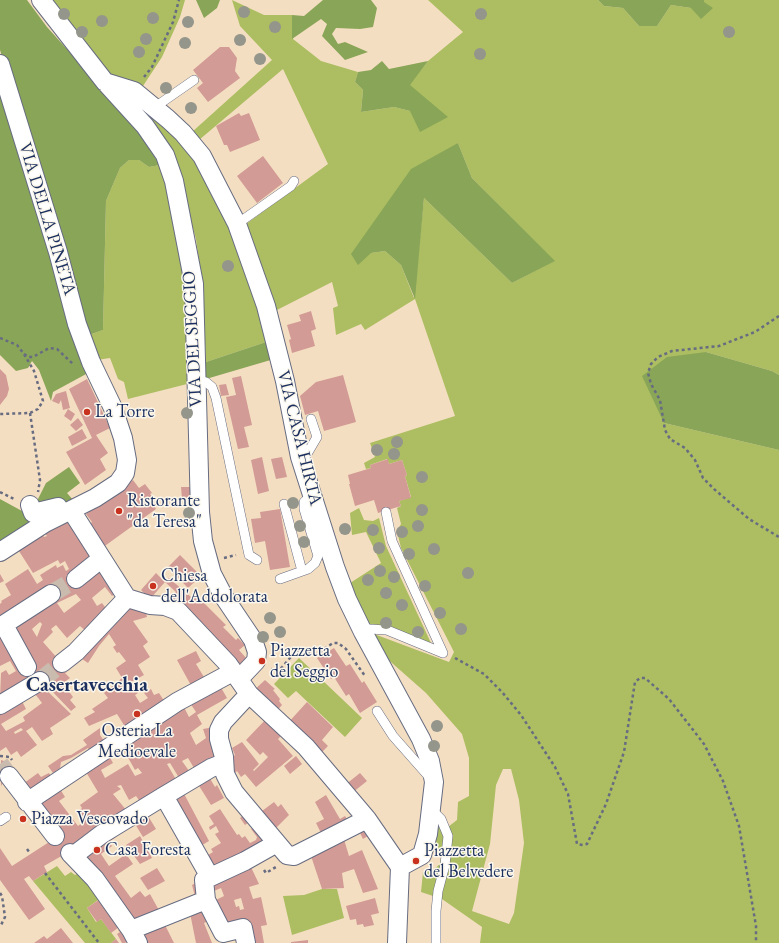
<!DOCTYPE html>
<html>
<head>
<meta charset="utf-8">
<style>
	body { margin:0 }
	canvas { display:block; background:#f4dec1 }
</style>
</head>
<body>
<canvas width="779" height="943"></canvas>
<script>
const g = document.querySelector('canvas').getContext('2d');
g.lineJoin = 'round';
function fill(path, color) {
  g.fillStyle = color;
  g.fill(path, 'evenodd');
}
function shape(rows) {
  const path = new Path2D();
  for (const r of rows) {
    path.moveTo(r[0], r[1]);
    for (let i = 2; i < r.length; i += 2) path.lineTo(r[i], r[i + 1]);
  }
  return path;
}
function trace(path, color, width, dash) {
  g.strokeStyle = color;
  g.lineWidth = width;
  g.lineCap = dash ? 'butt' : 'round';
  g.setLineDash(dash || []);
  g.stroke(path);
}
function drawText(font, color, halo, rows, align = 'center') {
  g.font = font + ' "EB Garamond",serif';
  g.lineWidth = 3;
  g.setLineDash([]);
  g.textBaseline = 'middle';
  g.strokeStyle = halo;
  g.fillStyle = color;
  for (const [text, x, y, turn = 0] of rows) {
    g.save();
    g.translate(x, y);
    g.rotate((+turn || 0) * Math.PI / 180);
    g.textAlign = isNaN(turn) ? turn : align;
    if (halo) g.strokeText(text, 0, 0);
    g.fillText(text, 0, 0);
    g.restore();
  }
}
const green = shape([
	[52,0,185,0,180,17,162,57,143,86,113,76,97,60],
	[232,0,264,15,292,15,293,39,321,61,358,72,355,82,363,90,361,112,394,107,410,111,409,85,428,61,463,32,428,0,598,0,604,6,623,8,639,26,657,26,671,5,691,8,704,2,704,0,779,0,779,375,772,371,706,352,664,423,779,450,779,943,480,943,482,927,442,899,421,892,423,872,428,869,433,870,440,864,441,857,437,851,435,828,448,827,457,820,458,802,469,796,469,758,462,734,426,693,375,648,374,634,449,662,454,652,401,548,397,531,401,524,397,508,401,506,399,501,411,497,405,476,407,475,402,460,389,464,387,459,370,465,371,468,366,469,364,463,375,457,370,443,455,416,415,299,365,330,361,324,336,335,333,308,338,306,332,282,273,312,246,224,328,164,283,69,199,140,192,132,272,60,240,26],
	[458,143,472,178,554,261,512,283,424,198,414,298,401,265,385,251,371,253],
	[503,769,511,769,519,800,524,843,514,913,509,924,472,911,490,844,496,785],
	[136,99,189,151,224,210,269,341,206,362,202,282,196,239,175,164],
	[129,160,139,160,149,167,160,165,167,189,186,279,187,384,128,399,124,382,118,379,110,358,97,360,89,335,103,330,106,201,120,168],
	[359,508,364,520,373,521,379,518,386,546,431,643,379,625,363,623,347,585,381,563,366,532,352,535,350,513],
	[299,658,362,718,345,737,296,691,288,698,274,684],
	[57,866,65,876,71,872,75,875,82,871,101,898,87,908,96,922,101,919,116,939,111,943,85,943,33,881],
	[322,889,337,889,344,918,292,935,283,896,304,895]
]);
const forest = shape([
	[0,0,27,0,47,27,127,116,160,165,149,167,139,160,129,160,120,168,106,201,103,330,89,335,0,50],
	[196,0,220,0,217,8,204,18],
	[323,0,371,0,377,8,373,27,360,29,336,28,332,34,338,44,345,42,368,52,345,60,322,36,327,24,321,19,292,39,292,15,304,16],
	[598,0,704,0,704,2,713,8,701,19,691,8,671,5,657,26,639,26,623,8,604,6],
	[382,61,389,69,428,61,410,85,448,117,420,132,410,111,394,107,361,112,363,90,355,82,358,72,371,70],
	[0,87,88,373,53,392,51,401,39,370,32,361,28,368,16,371,0,355],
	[458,143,472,178,555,261,512,283,424,198,415,299,401,265,385,251,371,253,358,265,351,254,411,169],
	[269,341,274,359,206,379,206,362],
	[706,352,772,371,779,375,779,450,664,423,642,376,667,357],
	[69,467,80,483,67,493,74,501,0,546,0,499,22,511,34,507,46,483]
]);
const building = shape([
	[220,47,229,47,237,58,235,71,240,78,208,102,197,88,203,83,193,70],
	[239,113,241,116,249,113,260,140,230,152,227,145,224,145,216,126],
	[263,156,283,183,257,203,237,176],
	[311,311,316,329,311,331,315,346,292,353,289,340,291,339,287,325,301,321,299,315],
	[0,369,6,375,9,389,7,396,0,405],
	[343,375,356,422,324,431,318,411,305,415,300,396,316,382],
	[241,376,252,425,244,427,249,447,238,449,226,397,236,395,232,378],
	[87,379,110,428,96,435,108,453,100,459,106,470,85,485,66,452,92,438,69,389],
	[226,384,229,395,221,396,219,385],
	[66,391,70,408,63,410,61,400,59,404,52,401,56,394],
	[68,409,75,414,71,421,64,416],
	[78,418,83,425,76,431,70,425],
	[82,429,87,438,72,446,68,437],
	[262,457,269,491,258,494,251,460],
	[282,457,287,477,276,479,271,459],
	[388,459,389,464,402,460,407,475,405,476,411,498,399,501,401,506,378,513,374,500,355,506,349,484,350,484,348,475,371,468,370,465],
	[133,480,139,488,145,484,152,493,150,494,154,499,151,502,156,509,102,548,86,527,92,522,86,514],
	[181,487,192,487,193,497,182,499],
	[280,509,290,567,270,570,265,541,255,543,251,519,261,518,260,512],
	[69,515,118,591,112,596,105,587,92,598,97,606,102,603,108,611,88,633,80,626,67,638,56,625,51,629,53,632,43,642,66,668,64,669,67,672,65,673,70,678,63,683,73,697,70,700,76,707,71,711,49,688,48,689,44,684,0,698,1,673,6,670,9,675,16,671,10,661,0,666,0,632,3,620,0,616,0,604,2,602,1,601,11,595,5,584,28,569,37,584,43,580,40,575,56,565,57,568,63,565,66,571,69,569,65,561,60,564,58,560,33,573,17,548,41,532,44,537,47,536,43,531],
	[76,594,81,600,64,613,57,603],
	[40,622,42,624,37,637,32,629],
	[180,555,201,576,188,588,168,567],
	[156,573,165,582,169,578,191,597,194,593,226,625,223,627,236,640,238,638,245,645,239,650,247,659,235,667,170,599,176,592,165,582,150,599,141,590],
	[0,574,4,581,0,583],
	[123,604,145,609,147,617,133,621,148,642,143,646,150,657,138,665,144,675,131,682,138,693,135,695,140,703,148,698,144,693,151,689,154,695,159,693,166,704,127,730,117,714,89,726,84,718,95,712,92,709,108,698,104,693,122,678,116,668,126,661,119,652,117,653,113,647,116,645,109,634,99,646,88,663,82,659,83,651],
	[334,648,346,666,350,664,362,683,364,681,377,702,360,713,349,694,346,696,334,677,331,679,317,658],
	[196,651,201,661,196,664,207,682,193,689,177,660],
	[265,680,275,689,273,690,280,699,279,701,282,705,275,713,253,691],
	[40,684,71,714,50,728,53,734,42,741,32,727,26,731,37,745,21,757,17,751,11,755,6,747,0,751,0,712,21,699,26,709,1,724,6,731,25,721,23,717,42,703,32,690],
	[21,728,23,730,15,734,14,732],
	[219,684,227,698,197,715,202,724,190,733,196,745,206,738,203,729,214,727,222,757,197,773,188,758,182,761,192,775,181,781,170,763,167,764,178,783,143,806,136,796,129,800,121,785,117,786,121,789,113,794,127,811,72,850,44,866,47,872,33,881,29,876,24,879,45,909,29,920,0,880,0,848,12,866,60,835,32,802,108,754,113,763,101,770,105,778,128,764,135,776,142,773,138,768,135,770,122,747,182,703,189,717,196,712,188,700],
	[86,772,98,792,80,805,82,808,78,812,83,822,78,826,59,801,65,797,60,789,72,783,70,781],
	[307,702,333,727,322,740,328,746,319,755,287,724],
	[268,717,285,732,278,739,293,756,256,787,245,774,241,777,237,771,230,778,228,761,235,755,232,748,242,742,259,764,253,770,254,771,268,757,263,752,260,755,246,740],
	[100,728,100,735,106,744,92,754,88,748,71,758,61,762,60,768,53,773,48,766,63,756,71,755,87,745,83,740],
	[296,756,302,764,290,774,284,766],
	[1,760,4,761,10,772,1,786],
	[38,773,41,777,49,773,52,778,28,797,20,786],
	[360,773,367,781,352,793,345,785],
	[208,775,215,787,217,785,224,798,211,805,196,781],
	[181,788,209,841,199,847,169,796],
	[326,795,340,819,345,816,350,824,324,839,316,823,324,819,315,802],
	[274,802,278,807,281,804,289,815,273,831,258,814],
	[220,809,237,835,239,834,242,838,245,836,250,843,256,840,257,837,251,829,256,825,270,843,213,873,205,857,213,852,211,849,221,843,215,834,219,832,216,826,210,830,209,827,214,824,209,816],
	[145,811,156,829,143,837,132,819],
	[247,813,252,820,245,825,240,818],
	[366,827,371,834,363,839,359,831],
	[113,831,116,837,109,842,112,846,101,854,109,866,126,854,133,864,115,876,131,898,140,891,145,897,150,894,161,914,151,919,148,913,137,921,130,913,128,915,82,854],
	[140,836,152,858,140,864,126,845],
	[343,836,349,856,362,850,378,889,363,893,354,869,342,873,344,888,322,889,310,853],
	[250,865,259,884,249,887,253,899,261,897,267,925,261,926,264,943,249,943,225,929,216,900,224,896,221,888,207,894,206,883],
	[241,898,244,909,240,910,239,906,236,907,234,900],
	[157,868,165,881,148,890,140,878],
	[201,880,196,900,192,885],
	[103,897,122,925,111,933,101,919,97,922,87,908],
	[375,898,379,913,371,915,374,925,364,927,363,924,357,925,356,919,350,920,346,906],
	[205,907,211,920,204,923,212,943,196,943,190,913],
	[164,923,174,943,144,943,139,933],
	[123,927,131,939,125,943,122,943,117,934,120,932,118,930],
	[61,928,73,943,34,943,44,936,47,939],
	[116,939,119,943,111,943],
	[308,940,308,943,291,943,291,942]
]);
const streetTunnel = shape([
	[51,594,76,579],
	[40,681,62,663],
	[0,764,9,776]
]);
const path = shape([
	[144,77,152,67,173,22,179,0],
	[779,316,755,332,719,346,672,351,658,357,651,364,648,373,651,384,660,400,665,430,670,439,685,448,695,460,703,478,714,489,749,519,779,537],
	[0,338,17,345,24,354,34,371,43,401,38,409,30,413,0,414],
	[24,354,29,357,33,357,49,348,57,349,73,364],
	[30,413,40,480,38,492],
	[0,492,14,499],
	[224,558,236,555],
	[455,658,484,674,502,692,521,715,555,767,568,794,577,844,583,845,587,844,606,804,624,752,635,682,640,678,645,678,669,699,704,744,723,781,739,826,756,926,756,943],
	[271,669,278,672,296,651,316,655,333,643,338,643,346,649,365,676],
	[0,756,10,757,12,760],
	[27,849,30,853],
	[264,870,266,873,276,867],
	[45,873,99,943],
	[0,893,2,896,5,917,0,927]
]);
const lane = shape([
	[155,107,194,80],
	[237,224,291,186,294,181],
	[196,379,206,382,212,387,216,398,249,555,257,560],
	[300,457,307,454,317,437,311,419],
	[284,504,302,571],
	[386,512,392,541,443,653],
	[280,579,308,569,315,563,318,556,304,509,304,502,312,495],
	[363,632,369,629,387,630,443,653],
	[377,711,393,736,431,779],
	[431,809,441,819,448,836,445,865,438,891,436,911,436,943],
	[0,821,6,817]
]);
const street = shape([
	[41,0,105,82,145,126,165,155,174,181,194,284,200,512,203,541,212,574,224,597,253,640,257,652,256,661,239,679],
	[0,64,58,252,77,324,91,362,113,408,123,438,127,460,125,473,118,483,95,498,45,523,0,552],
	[105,82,134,91,168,119,183,133,202,156,237,224,266,306,285,381,300,457,335,567,347,599,363,632,421,739,430,761,434,782,428,834,422,855,400,867],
	[30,505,33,513,58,507,62,513],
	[71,510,127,598,150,605,165,606,178,611,228,664,249,694,306,747,367,819,400,867,397,943],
	[76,579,101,559],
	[4,625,27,667],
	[0,627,51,594],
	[62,663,76,652,127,598],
	[249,694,223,722,219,730,219,739,224,757,225,774,234,792,287,855,294,856,367,819],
	[0,705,40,681],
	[9,776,55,836],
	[164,796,210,877],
	[27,802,177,702,229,674,235,673],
	[70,853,95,879,131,930,138,943],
	[73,856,102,834,164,796,211,768,224,763],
	[206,900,223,933,243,928,246,943],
	[131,930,206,900,204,880,245,861,277,843]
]);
const trees = [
	[244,12],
	[64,14],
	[481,14],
	[153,18],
	[102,21],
	[188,22],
	[275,27],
	[82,32],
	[729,32],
	[146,39],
	[240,40],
	[185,43],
	[139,52],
	[480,54],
	[260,59],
	[166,88],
	[191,108],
	[228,266],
	[187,413],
	[397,442],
	[377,450],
	[394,454],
	[422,477],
	[293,503],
	[422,510],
	[189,513],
	[300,526],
	[418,526],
	[345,529],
	[373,530],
	[402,532],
	[304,542],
	[379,548],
	[434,549],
	[409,554],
	[380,571],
	[468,573],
	[394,577],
	[368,580],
	[425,586],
	[386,593],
	[402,605],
	[440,613],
	[270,618],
	[386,623],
	[461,629],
	[280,632],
	[418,632],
	[263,637],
	[437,726],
	[434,746]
];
const markers = [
	[87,412,4,"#c8321e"],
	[119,511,4,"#c8321e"],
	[153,586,4,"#c8321e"],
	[262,661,4,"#c8321e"],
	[137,714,4,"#c8321e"],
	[23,819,4,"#c8321e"],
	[97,850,4,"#c8321e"],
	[416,861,4,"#c8321e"]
];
const streetNames = [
	["VIA DELLA PINETA",47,219,73],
	["VIA DEL SEGGIO",193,339,-93],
	["VIA CASA HIRTA",299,438,76]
];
const poiNames = [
	["La Torre",95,412],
	["Ristorante",127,501],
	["\"da Teresa\"",127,522],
	["Chiesa",161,576],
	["dell'Addolorata",161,597],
	["Piazzetta",270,651],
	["del Seggio",270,672],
	["Osteria La",137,731,"center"],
	["Medioevale",137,752,"center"],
	["Piazza Vescovado",31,819],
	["Casa Foresta",105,850],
	["Piazzetta",424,851],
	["del Belvedere",424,872]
];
const quarterNames = [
	["Casertavecchia",87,686]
];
fill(green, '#acbe61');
fill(forest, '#89a557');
fill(building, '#d39b96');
trace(streetTunnel, '#c9bbad', 18, [18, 9]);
trace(lane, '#676c81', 10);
trace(street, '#676c81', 20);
trace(path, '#676c81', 2.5, [3, 3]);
trace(lane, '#fff', 9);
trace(street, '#fff', 18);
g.fillStyle = '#94958b';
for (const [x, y] of trees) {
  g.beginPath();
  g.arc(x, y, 6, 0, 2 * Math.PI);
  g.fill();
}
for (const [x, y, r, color] of markers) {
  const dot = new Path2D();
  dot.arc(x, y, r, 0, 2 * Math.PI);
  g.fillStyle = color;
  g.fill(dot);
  trace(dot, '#fbf7ec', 1.5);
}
drawText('18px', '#1b2f5e', '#fbf7ec', streetNames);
drawText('18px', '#1b2f5e', '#fbf7ec', poiNames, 'left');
drawText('bold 20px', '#1b2f5e', '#fbf7ec', quarterNames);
</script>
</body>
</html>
